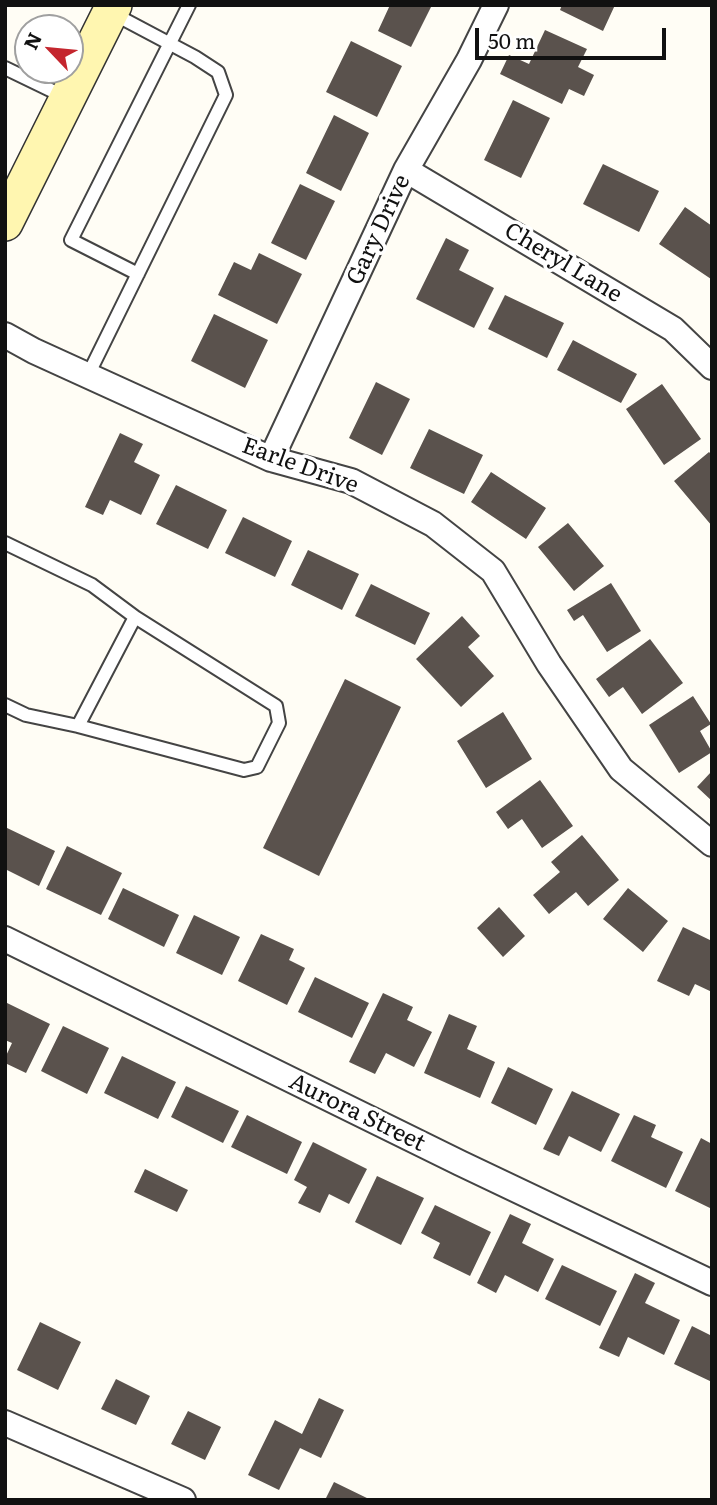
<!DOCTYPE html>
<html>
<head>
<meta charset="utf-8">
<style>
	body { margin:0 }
	#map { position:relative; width:717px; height:1505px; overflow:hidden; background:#fffdf5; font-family:Literata,serif }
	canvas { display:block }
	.frame { position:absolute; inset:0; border:7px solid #111; pointer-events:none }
	.north { position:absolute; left:14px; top:14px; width:70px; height:70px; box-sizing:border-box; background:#fff; border:2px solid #a0a0a0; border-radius:50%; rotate:296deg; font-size:19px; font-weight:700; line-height:28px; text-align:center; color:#111 }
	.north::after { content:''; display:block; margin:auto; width:24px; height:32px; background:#c4262e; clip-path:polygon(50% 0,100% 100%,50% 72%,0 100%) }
	.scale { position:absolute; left:475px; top:28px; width:191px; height:32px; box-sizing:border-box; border:4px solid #111; border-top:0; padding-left:9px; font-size:21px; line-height:24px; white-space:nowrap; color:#111; -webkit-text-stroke:5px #fff; paint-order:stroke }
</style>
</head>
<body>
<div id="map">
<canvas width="717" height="1505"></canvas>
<div class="frame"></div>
<div class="north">N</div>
<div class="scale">50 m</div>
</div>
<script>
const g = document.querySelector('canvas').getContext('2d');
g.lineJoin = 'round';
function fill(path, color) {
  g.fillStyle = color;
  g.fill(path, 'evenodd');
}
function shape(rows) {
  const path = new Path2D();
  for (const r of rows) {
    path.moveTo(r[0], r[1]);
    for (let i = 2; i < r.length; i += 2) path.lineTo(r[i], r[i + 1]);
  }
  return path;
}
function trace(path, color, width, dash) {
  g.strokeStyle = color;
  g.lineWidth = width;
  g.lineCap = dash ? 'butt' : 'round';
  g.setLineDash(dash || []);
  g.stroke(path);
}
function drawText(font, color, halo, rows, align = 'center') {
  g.font = font + ' Literata,serif';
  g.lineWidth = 7;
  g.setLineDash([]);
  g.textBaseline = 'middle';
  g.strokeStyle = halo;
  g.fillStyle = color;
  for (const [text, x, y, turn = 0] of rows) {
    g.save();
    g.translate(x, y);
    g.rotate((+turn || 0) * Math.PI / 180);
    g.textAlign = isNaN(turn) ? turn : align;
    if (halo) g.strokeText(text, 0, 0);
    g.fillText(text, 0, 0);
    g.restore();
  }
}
const building = shape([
	[390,5,432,5,411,47,378,31],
	[562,5,615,5,603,31,560,10],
	[545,30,587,49,578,67,594,75,584,96,569,89,562,104,500,74,509,55,529,64],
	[351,41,402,66,377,117,326,92],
	[513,100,550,118,521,178,484,160],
	[334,115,369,133,341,191,306,173],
	[603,164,659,191,639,232,583,204],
	[300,184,335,201,306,260,271,243],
	[685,207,712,226,711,279,659,244],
	[446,238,469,250,459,270,494,288,474,328,416,299],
	[259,253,302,274,277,324,218,295,234,262,251,270],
	[505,295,564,323,547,358,488,329],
	[214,314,268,340,245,388,191,361],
	[573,340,637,374,621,403,557,370],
	[376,382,410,399,382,455,349,438],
	[662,384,701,439,664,465,626,409],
	[429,429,483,455,464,494,410,468],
	[120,433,143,444,134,462,160,475,141,515,110,500,103,515,85,507],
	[709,452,712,455,712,526,674,481],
	[491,472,546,508,526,539,471,502],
	[176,485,227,510,208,549,156,524],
	[243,517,292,541,275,577,225,553],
	[568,523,604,566,574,591,538,547],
	[308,550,359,574,342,610,291,585],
	[611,583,641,631,607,652,583,615,574,621,567,610],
	[371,584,430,613,415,645,355,616],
	[462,616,480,636,468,647,494,676,461,707,416,659],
	[650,639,683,683,642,714,623,687,609,697,596,679],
	[345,679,401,707,319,876,263,848],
	[693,696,711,724,700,731,712,752,679,773,649,725],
	[503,712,532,759,486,788,457,741],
	[712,771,712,801,697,787],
	[540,780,573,826,542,848,522,819,508,829,496,812],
	[5,827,55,851,39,886,5,869],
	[582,835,619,880,588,906,576,892,549,914,533,895,560,872,551,862],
	[67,846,122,873,101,915,46,889],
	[123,888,179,915,164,947,108,919],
	[628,888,668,921,643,952,603,919],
	[499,907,525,936,503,957,477,928],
	[194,915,240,937,222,975,176,953],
	[683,927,712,941,712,992,695,984,689,996,657,981],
	[261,934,294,949,289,960,305,968,287,1005,238,981],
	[315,977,369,1003,352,1038,298,1012],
	[383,993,413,1007,407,1020,432,1032,414,1067,386,1053,375,1074,349,1062],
	[5,1002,50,1024,26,1073,5,1063,5,1058,12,1043,5,1040],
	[449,1014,477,1026,467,1049,495,1062,480,1098,424,1073],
	[63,1026,109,1048,87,1094,41,1071],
	[122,1056,176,1082,158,1119,104,1093],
	[508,1067,553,1089,536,1125,491,1103],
	[186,1086,239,1111,223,1143,171,1117],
	[572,1091,620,1114,601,1152,569,1136,559,1156,543,1149],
	[247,1115,302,1142,287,1174,231,1147],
	[634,1115,656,1125,651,1137,683,1152,666,1188,611,1161],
	[701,1138,712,1144,712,1209,675,1191],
	[313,1142,367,1169,349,1204,329,1194,320,1213,298,1203,307,1187,294,1180],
	[145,1169,188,1190,177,1212,134,1192],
	[377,1176,424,1198,401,1245,355,1222],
	[435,1205,491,1232,470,1276,433,1258,440,1243,421,1233],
	[510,1214,531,1224,522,1243,554,1259,538,1292,505,1275,496,1293,477,1283],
	[562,1265,617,1291,600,1326,545,1299],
	[635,1273,655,1283,645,1303,680,1320,664,1355,628,1337,619,1357,599,1348],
	[40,1322,81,1342,58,1390,17,1370],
	[692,1326,712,1336,712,1382,674,1364],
	[116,1379,150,1396,136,1425,101,1409],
	[319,1398,344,1410,321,1458,300,1448,279,1490,248,1475,275,1420,302,1434],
	[188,1411,221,1427,205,1460,171,1444],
	[334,1482,371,1500,325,1500]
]);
const service = shape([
	[5,68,67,98],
	[138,274,71,240,189,5],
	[88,375,226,95,218,72,195,57,112,13],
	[5,543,92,585,135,617,78,726,26,715,5,705],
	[78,726,244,770,257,767,279,723,276,706,135,617]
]);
const minor = shape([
	[406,170,673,329,712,367],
	[5,335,34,351,271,459,351,481,433,524,493,571,549,664,621,769,712,844],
	[271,459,406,170,469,60,496,5],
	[5,939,460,1163,712,1283],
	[5,1423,183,1500]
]);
const secondary = shape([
	[5,223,114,5]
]);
const streetNames = [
	["Gary Drive",379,230,-65],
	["Cheryl Lane",563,263,31],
	["Earle Drive",300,466,20],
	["Aurora Street",357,1113,26]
];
fill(building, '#5a524d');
trace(service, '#444', 16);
trace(minor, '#444', 28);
trace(secondary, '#333', 38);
trace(service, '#fff', 12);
trace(minor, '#fff', 24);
trace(secondary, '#fff6b0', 35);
drawText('23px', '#111', '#fff', streetNames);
</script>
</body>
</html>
